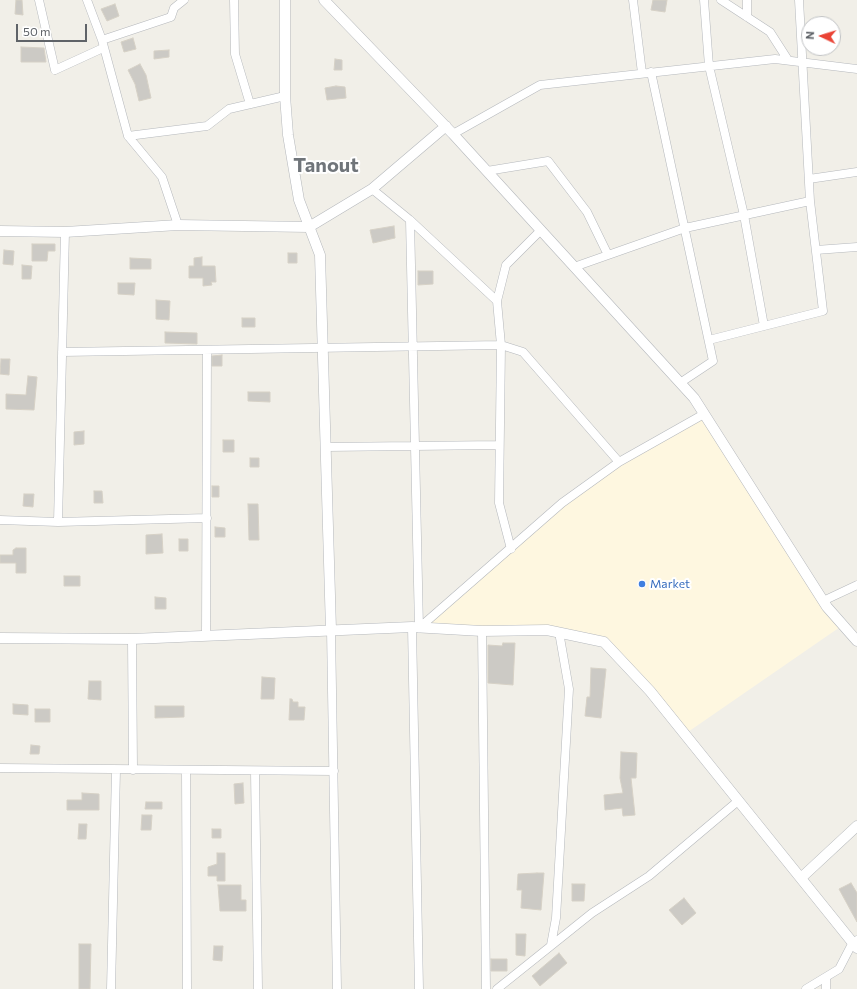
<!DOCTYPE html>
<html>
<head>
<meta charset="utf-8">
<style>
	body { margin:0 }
	#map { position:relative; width:857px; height:989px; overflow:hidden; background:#f1efe8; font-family:Commissioner,sans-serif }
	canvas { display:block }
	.north { position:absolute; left:801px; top:16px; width:40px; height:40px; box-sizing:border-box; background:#fff; border:1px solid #bfc1c3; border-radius:50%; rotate:274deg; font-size:11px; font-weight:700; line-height:16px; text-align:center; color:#5f6368 }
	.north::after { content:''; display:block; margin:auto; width:14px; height:18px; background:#ea4335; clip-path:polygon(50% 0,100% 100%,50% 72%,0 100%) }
	.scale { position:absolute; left:16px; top:24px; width:71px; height:18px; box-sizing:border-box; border:2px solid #5f6368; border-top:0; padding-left:5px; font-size:12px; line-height:14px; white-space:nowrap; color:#5f6368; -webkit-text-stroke:3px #fff; paint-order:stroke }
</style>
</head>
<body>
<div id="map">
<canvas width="857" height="989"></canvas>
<div class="north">N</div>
<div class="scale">50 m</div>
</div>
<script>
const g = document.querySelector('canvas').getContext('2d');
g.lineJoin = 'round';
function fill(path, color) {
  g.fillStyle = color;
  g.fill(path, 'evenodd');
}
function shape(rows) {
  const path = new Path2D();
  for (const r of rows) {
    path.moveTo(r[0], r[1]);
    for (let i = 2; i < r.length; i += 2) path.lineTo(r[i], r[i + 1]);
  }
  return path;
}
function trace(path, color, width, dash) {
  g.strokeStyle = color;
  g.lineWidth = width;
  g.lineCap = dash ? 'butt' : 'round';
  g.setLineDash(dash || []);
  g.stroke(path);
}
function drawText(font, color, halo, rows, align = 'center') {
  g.font = font + ' Commissioner,sans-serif';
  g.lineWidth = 4;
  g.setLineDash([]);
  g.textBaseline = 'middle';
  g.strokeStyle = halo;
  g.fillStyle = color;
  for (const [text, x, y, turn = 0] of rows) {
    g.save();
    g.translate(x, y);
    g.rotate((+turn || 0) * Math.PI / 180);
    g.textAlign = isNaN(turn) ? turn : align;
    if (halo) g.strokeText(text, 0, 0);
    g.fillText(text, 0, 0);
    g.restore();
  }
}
const commercial = shape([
	[704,414,843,625,685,734,604,642,556,630,425,625,566,500]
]);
const building = shape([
	[16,0,22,0,23,15,15,14,16,0],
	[653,0,667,0,665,12,651,10,653,0],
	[115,4,119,16,107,21,101,9,115,4],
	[133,38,136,49,124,52,121,42,133,38],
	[21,47,44,48,46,62,21,62,21,47],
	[169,50,169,57,154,59,154,51,169,50],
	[335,59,342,60,342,70,334,70,335,59],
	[140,64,146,75,151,98,139,101,135,84,128,70,140,64],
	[336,86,345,87,346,98,327,100,325,88,336,86],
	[394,226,395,238,373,243,370,230,394,226],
	[32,244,55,244,55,251,48,251,47,261,32,261,32,244],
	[4,250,14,251,13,265,3,264,4,250],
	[288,253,297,253,297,263,288,263,288,253],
	[202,257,202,266,215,266,216,282,211,282,212,285,203,286,203,278,189,278,189,266,194,266,194,258,202,257],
	[130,258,151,259,151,269,130,269,130,258],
	[22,265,32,266,31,279,22,279,22,265],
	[418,271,433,271,433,284,418,285,418,271],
	[118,283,135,283,134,295,118,294,118,283],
	[156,300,170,301,169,320,156,319,156,300],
	[242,318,255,318,255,327,242,327,242,318],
	[165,332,197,333,197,344,165,343,165,332],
	[222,355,222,366,212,366,212,356,222,355],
	[1,359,10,359,9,375,0,374,1,359],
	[28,376,37,377,34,410,6,409,6,394,26,395,28,376],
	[248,392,270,392,270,402,248,401,248,392],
	[84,431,84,444,74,445,74,432,84,431],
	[223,440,234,440,234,452,223,452,223,440],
	[250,458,259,458,259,467,250,467,250,458],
	[212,486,219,486,219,497,212,497,212,486],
	[94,491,102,491,103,503,94,503,94,491],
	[24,494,34,494,33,507,23,506,24,494],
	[248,504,258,504,259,540,249,540,248,504],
	[215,527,225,528,225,537,215,537,215,527],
	[162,534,163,553,146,554,146,535,162,534],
	[179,539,188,539,188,551,179,551,179,539],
	[16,548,26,548,26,573,16,573,16,563,0,563,0,555,13,555,13,550,16,548],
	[64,576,80,576,80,586,64,586,64,576],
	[155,597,166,598,166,609,155,609,155,597],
	[503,643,515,643,513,685,488,683,488,645,502,646,503,643],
	[591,668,606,669,601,718,585,716,587,697,590,697,591,668],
	[262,677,275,678,274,699,261,699,262,677],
	[89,681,101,681,101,700,88,699,89,681],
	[290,699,292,699,293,702,298,702,298,707,305,707,304,720,289,720,290,699],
	[13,704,28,705,28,715,13,714,13,704],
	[155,706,184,706,184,717,155,718,155,706],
	[35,709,50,709,50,722,35,722,35,709],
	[31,745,40,746,39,754,30,754,31,745],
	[621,752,637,753,636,778,631,778,635,815,623,816,622,808,605,810,604,795,623,793,620,778,621,752],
	[243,783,244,803,235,804,234,784,243,783],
	[82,793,99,794,99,810,67,810,67,800,82,800,82,793],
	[146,802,162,802,162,809,145,809,146,802],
	[142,815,152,815,151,830,141,830,142,815],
	[79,824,87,824,86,839,78,839,79,824],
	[212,829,221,829,221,838,212,838,212,829],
	[217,853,225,853,225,881,217,881,217,876,208,876,208,867,217,864,217,853],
	[537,873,544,873,541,910,521,908,522,890,517,890,518,874,537,873],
	[851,883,857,893,857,922,839,889,851,883],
	[572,884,585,884,584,901,572,901,572,884],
	[218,885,241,885,241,900,246,900,246,911,220,911,218,885],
	[684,898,696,913,682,925,669,910,684,898],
	[516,934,526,934,525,956,516,955,516,934],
	[79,944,91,944,90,989,79,989,79,944],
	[214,946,223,946,222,961,213,960,214,946],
	[559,953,567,963,540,986,532,976,559,953],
	[491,959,507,959,507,971,491,971,491,959]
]);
const minor = shape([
	[39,0,55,70,103,48],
	[87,0,102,40,128,136,162,177,178,225],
	[234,0,235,54,250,104],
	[633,0,642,73],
	[704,0,709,66,744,215,764,326],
	[721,0,770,32,788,60],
	[747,0,747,17],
	[102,40,171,17,174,8,184,0],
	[651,72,713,361,680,383],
	[453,134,540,85,775,59,857,69],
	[128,136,207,126,229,109,285,96],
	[487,171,548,161,587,212,608,255],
	[809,179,857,172],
	[372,189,410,220,497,301,501,345,499,503,511,549],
	[410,220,419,628],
	[816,250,857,247],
	[574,267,685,228,810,201],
	[497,301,506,265,541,230],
	[709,340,823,311,810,201,799,0],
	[62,352,501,345,523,352,619,462],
	[326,447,499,445],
	[0,520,58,522,207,518],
	[58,522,65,232],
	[823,601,857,585],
	[412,627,419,989],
	[419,628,562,503,619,462,704,414],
	[331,630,337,989],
	[482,631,486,989],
	[206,635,207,350],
	[132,639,133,770],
	[0,768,334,771],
	[186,770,187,989],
	[255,771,258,989],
	[551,945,556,918,569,689,559,632],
	[826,977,826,989],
	[111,989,116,770],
	[497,989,592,913,649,876,738,801],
	[806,989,839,969,853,942,857,940]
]);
const tertiary = shape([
	[285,0,285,96,288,135,299,200,320,255,331,630],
	[324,0,453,134,694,398,827,607,857,641],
	[0,231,65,232,178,225,309,227,372,189,446,126],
	[0,638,132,639,412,627,482,631,547,630,604,642,650,691,857,948],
	[801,878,857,826]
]);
const markers = [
	[642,584,4,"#3f7fe0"]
];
const shopNames = [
	["Market",650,584]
];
const townNames = [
	["Tanout",326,165]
];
fill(commercial, '#fef7e0');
fill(building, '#cccac5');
trace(building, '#d6d1c6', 1);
trace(minor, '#b5b8bc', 9);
trace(tertiary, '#b5b8bc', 11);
trace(minor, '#fff', 8);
trace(tertiary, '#fff', 10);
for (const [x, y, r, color] of markers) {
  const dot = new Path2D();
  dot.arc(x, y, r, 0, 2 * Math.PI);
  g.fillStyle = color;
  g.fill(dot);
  trace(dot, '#fff', 1.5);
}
drawText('12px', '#366cbe', '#fff', shopNames, 'left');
drawText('bold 20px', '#70757a', '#fff', townNames);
</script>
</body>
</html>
